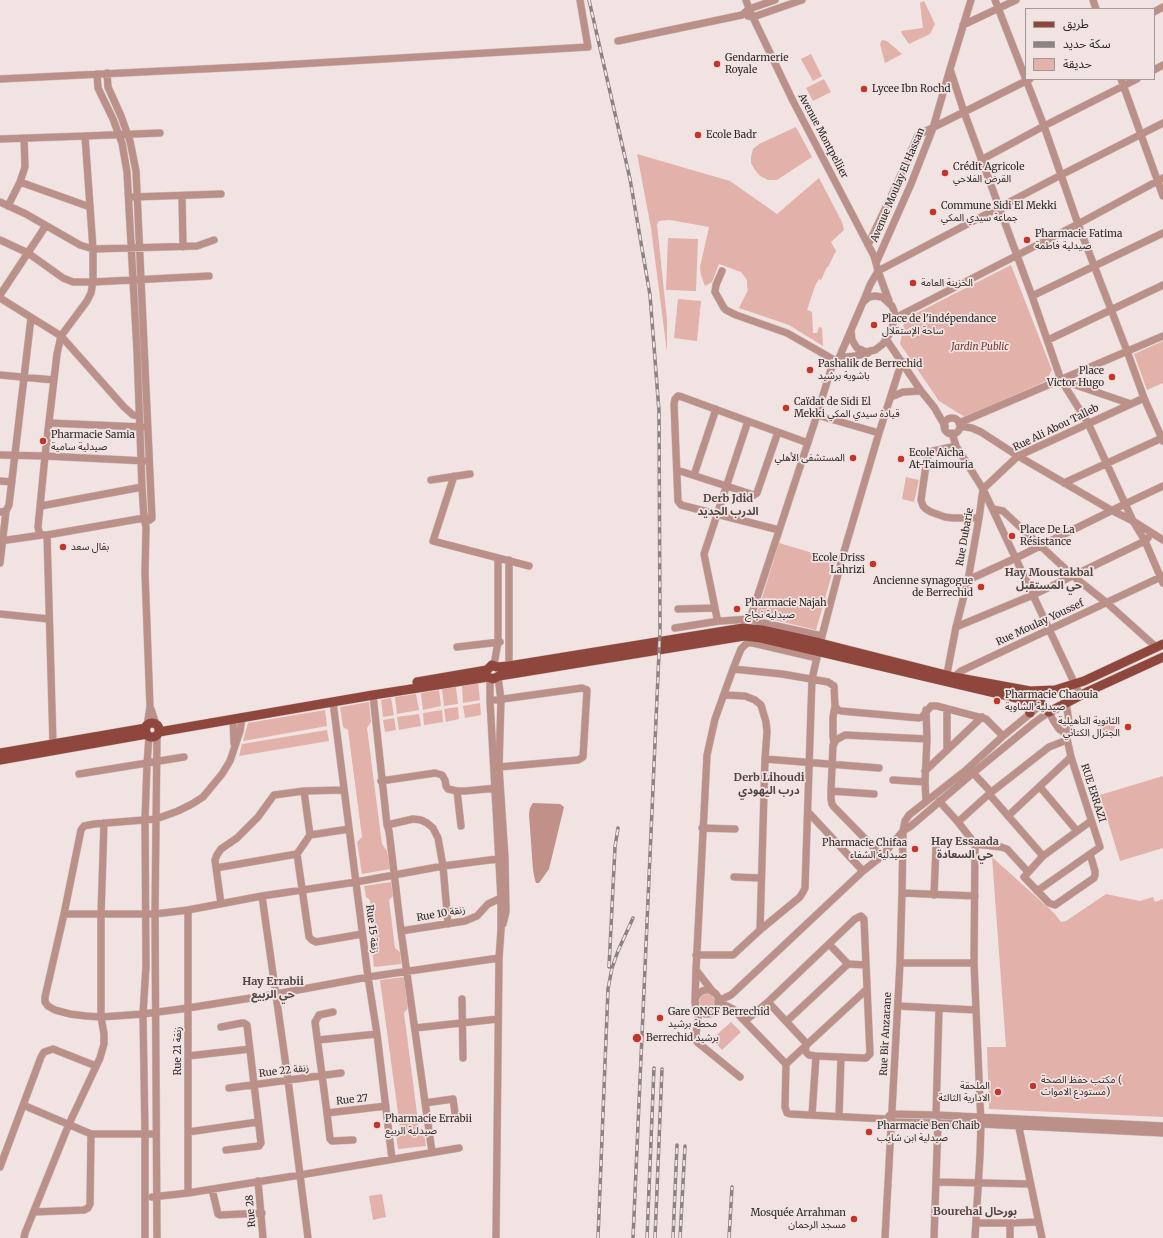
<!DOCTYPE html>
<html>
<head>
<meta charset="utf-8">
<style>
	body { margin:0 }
	#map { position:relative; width:1163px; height:1238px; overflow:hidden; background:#f0e3e1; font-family:Merriweather,"Noto Sans Arabic",serif }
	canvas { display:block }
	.legend { position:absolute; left:1025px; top:8px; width:130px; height:72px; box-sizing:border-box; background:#f0e3e1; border:1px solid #a29897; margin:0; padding:5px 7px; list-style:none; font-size:12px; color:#2c2827 }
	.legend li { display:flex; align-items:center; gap:8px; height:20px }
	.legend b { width:20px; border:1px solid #a29897 }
</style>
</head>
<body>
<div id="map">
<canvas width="1163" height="1238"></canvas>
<ul class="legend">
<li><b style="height:5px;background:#8f463c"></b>طريق</li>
<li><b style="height:5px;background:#8b8281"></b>سكة حديد</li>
<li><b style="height:11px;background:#e2b2aa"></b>حديقة</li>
</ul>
</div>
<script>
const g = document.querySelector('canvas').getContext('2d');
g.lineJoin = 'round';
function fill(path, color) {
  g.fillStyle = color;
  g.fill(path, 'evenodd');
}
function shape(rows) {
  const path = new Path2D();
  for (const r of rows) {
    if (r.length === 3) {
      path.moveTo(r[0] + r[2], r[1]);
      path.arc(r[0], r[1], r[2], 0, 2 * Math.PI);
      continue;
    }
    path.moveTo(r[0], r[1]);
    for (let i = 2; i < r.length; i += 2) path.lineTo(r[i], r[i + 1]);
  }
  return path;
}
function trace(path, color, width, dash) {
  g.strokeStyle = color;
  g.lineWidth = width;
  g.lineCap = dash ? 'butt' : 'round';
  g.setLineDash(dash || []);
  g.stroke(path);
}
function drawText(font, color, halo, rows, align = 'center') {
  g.font = font + ' Merriweather,"Noto Sans Arabic",serif';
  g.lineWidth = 3.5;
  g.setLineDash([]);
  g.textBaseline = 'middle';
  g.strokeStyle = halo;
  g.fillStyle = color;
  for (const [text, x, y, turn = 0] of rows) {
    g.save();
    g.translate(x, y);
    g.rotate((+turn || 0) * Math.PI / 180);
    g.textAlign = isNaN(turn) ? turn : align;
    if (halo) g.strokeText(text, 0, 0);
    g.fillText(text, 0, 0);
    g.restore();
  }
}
const green = shape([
	[924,1,935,24,930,34,909,44,902,34,901,31,923,28,920,3],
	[882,40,887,41,902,54,885,63,880,44],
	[811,54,822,76,813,81,801,59],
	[824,79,831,92,813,101,806,88],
	[796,127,812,157,777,180,768,180,760,176,755,170,751,163,751,157,753,149,759,144],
	[637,154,730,181,777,214,819,178,842,222,844,230,831,242,836,251,828,267,827,267,821,280,819,279,815,286,807,310,812,312,813,333,817,333,819,327,822,328,823,346,789,325,739,308,748,290,747,286,747,280,741,272,719,264,712,282,705,286,701,275,700,267,709,227,670,220,659,221,657,224,667,320,667,352,651,228],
	[668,238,698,239,696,291,666,290],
	[1011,265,1052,370,1046,381,965,417,939,401,900,344,905,319],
	[678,299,701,301,697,341,674,338],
	[1163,341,1163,383,1147,390,1134,354],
	[906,477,919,480,914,502,902,499],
	[779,543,836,560,816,630,758,616,757,614],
	[478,683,480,700,463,703,462,686],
	[456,687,458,704,444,706,442,689],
	[439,690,441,706,423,710,421,693],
	[416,694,419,710,397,714,395,697],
	[391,698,394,715,383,717,381,700],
	[369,702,371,722,367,728,382,844,387,851,390,869,362,874,357,842,362,837,348,730,343,727,340,707],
	[480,703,481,715,465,718,463,706],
	[458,707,459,719,446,722,444,709],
	[325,710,327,726,243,741,248,723],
	[442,710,443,722,424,725,423,713],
	[419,714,421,726,399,730,397,717],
	[1112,717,1116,731,1102,734,1099,721],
	[394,718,396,730,385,732,383,720],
	[327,730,329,741,239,756,242,744],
	[1163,776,1163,848,1120,861,1100,795],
	[992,857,1054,913,1061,922,1066,921,1106,894,1140,901,1153,897,1155,902,1163,899,1163,1117,989,1109,987,1047,1006,1047],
	[391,882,393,896,389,900,395,948,400,952,401,964,374,967,372,950,376,945,370,900,366,897,364,886],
	[404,977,408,1008,404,1013,419,1129,424,1131,426,1146,398,1149,396,1134,400,1128,380,980],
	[707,1002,8],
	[731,1022,741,1032,722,1050,712,1039],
	[382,1194,386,1217,373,1220,369,1196]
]);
const water = shape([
	[533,803,560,804,564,807,549,869,539,883,536,883,535,880,533,870,529,814,530,808]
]);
const minor = shape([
	[746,0,749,9,793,101,874,256,876,263,878,271,889,301],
	[995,0,1044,126,1078,224,1127,351,1144,398,1163,441],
	[1093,0,1096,9],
	[1154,12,1163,7],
	[748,16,753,17,802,0],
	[963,25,1016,0],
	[618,41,742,15,749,9,775,0],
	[950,69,964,112,1032,296,1061,380,1088,423,1133,521,1145,541,1163,583],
	[1154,70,1163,65],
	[107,73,108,87,121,116,130,141,136,171,152,518,150,520],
	[97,74,98,88,113,119,122,143,127,172,137,351,142,487,144,518,146,527,145,573,150,707,147,726],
	[0,79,264,66,588,47,580,0],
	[1121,79,1163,196],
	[85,136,160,133],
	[0,139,85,136,93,249,93,282,91,293,87,301,61,336,57,354,45,456,38,527,39,532,42,535,47,535,144,518,152,518],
	[981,160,1044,126,1137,79],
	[20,182,90,207],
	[182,196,183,247],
	[133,197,221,194],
	[0,202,26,214,80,245,93,249,197,246,214,240],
	[8,206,20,182,25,167,24,138],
	[0,240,28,253,63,278,73,282,93,282,209,276],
	[868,245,897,184,918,135,1030,79],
	[876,263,911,184,933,128,950,69,971,0],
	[722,271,716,285,715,292,724,308,726,310,736,315,787,333,836,361],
	[0,295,45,227],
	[1032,296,1163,233],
	[0,298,61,336,124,407,133,415,139,416],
	[864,300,870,285,878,271,1061,175,1163,123],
	[895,318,1078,224,1163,178],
	[886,339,921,391,934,407,945,426],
	[1048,340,1163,285],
	[839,358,855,356,868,353],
	[0,375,54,380],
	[1061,380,1131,404],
	[891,397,903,392,921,391],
	[817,415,879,433],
	[952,426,8],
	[748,421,704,554,717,618,719,621,721,621,750,619,759,622,822,636],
	[49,423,143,427],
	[959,423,1163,336],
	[960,426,972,428,981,432,1018,456,1111,510,1133,521,1163,540],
	[952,433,956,446,983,489,1080,695],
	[956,446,933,451,930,454,927,458,921,500,923,506,926,509,931,512,945,517,953,518,979,518],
	[0,455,45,456,146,461],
	[677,470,754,495,757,493,758,490,778,432],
	[694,475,716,409],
	[454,476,433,541,529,566],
	[431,480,470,474],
	[0,481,12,482],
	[1064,483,1162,438],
	[983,489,1018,456,1144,398],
	[41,506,142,487],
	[993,509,1003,511,1073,576,1107,603,1156,647],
	[0,512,6,511,9,505,31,318],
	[779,530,681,505,678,501,674,404,675,399,678,396,682,397,808,443],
	[47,535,53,744],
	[0,541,42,535],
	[509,560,509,666],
	[0,563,6,511],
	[968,580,1016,558,1125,504,1163,486],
	[678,609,715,608],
	[0,614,49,619],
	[750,619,817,415,831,369,839,358,863,302,869,297,875,296,882,297,892,306,894,311,895,318,890,333,883,344,875,350,866,352,857,348,852,340,851,331],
	[956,627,1033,595,1145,541,1148,538],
	[675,628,719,621],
	[821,640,843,555,879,433,902,361],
	[457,647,500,642],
	[494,665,498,642,498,558],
	[733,669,782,674,828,682,834,686,835,706,838,710,841,711,919,718,922,717,931,706,937,706,986,719,1003,736],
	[498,677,501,700,499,767,505,858,506,912,503,924],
	[490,678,490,701,501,898,501,930,499,958,496,1238],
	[946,679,956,627,968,580,979,518,983,489],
	[954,679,954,677,961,671,1163,576],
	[373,695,387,825,389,831,401,931,432,1152],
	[724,695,745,696,755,700,761,705,766,722,767,732,765,759,760,930],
	[496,700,582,688,587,690,583,757,578,760,499,767],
	[333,702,368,977,377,1034,392,1159],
	[1066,703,1070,728,1066,734],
	[151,709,156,724],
	[242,718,240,731,230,761,222,774,203,797,192,804,178,811,156,819,94,824,84,826,81,830,64,914,45,997,45,1002,48,1006,55,1010,70,1014,86,1016,101,1017,143,1014,188,1008,276,994,368,977,499,958],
	[233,720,234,743],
	[834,744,833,736,833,717,835,706],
	[947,750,947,709],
	[765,759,879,768],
	[925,771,982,717],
	[973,773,991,792],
	[79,774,184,757],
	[893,780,925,782],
	[381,781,435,773,442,775,445,780,446,786,448,789,457,791,465,791,498,788],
	[1040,787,1077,831],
	[457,791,461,826],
	[831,791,874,794],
	[989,794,1043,856],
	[926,801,925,782,927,739,926,710],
	[939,801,958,822,975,844,974,963,981,1124,980,1155,975,1238],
	[808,812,863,871],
	[1008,816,1071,757],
	[958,822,989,794,1049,747,1067,740],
	[387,825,413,819,421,820,427,823,433,828,438,838,443,866,448,924],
	[702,828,735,829],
	[310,835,349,829],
	[975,844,1001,847,1007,849,1028,872],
	[297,854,309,937,312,940,316,942,362,934],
	[1090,854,1095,871,1095,875,1094,878,1055,905,1049,903,1024,877,1043,856,1091,821],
	[882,856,834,807,832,804,831,799,831,791,833,745,836,740,845,735,927,739],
	[216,868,297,854,310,835,304,791],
	[734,877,761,878],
	[1037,891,1100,847,1071,757,1066,734],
	[902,893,975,896],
	[934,895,936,847],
	[262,896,288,1080,308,1238],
	[221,904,215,860,217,855,221,849,237,838,258,817,274,795,304,791,344,790],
	[188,910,188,1193],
	[64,914,155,914,188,910,262,896,356,882,443,866,505,858],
	[401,931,465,921,477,916,488,904,501,898],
	[829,944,848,964],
	[696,955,733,955,760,930,800,897,803,892,805,888,812,679,818,653],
	[900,963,974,963],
	[696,970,713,992],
	[707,1002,12],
	[462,999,463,1058],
	[695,1001,696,970,707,755,715,719,733,669,741,649,747,643,753,643,817,658],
	[718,1001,731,995,863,871,882,856,903,831,911,826,973,773,1035,722,1049,712,1053,720,1059,729,1066,734],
	[768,1002,807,1044,805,1050,807,1053,809,1055,816,1056,812,1115],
	[718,1004,727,1006,733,1009,786,1064,785,1107,787,1113,790,1114,886,1119,891,1122,981,1124,1163,1133],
	[898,1006,976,1010],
	[699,1011,696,1034,697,1042,740,1077],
	[333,1012,319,1015,315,1022,327,1113,386,1106],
	[745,1021,768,1002,855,919,861,916,864,919,870,1054,866,1058,863,1058,816,1056],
	[787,1021,848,964,866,965],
	[221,1027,242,1023,244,1023,247,1025,261,1143,259,1146,226,1150],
	[415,1028,498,1019],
	[318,1040,377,1034],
	[188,1056,250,1049],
	[786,1064,867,989],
	[229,1088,341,1073],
	[425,1103,453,1099,455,1113],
	[23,1105,91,1134,156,1134],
	[327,1113,330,1139,332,1141,353,1140],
	[936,1115,939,1008],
	[839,1116,841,1057],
	[889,1116,891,1114,936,1115,1163,1126],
	[1018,1123,1042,1238],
	[188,1132,258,1122],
	[0,1167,41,1057,44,1052,53,1049,96,1066],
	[258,1181,263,1238],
	[936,1182,1030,1184],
	[212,1189,218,1214,220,1215,262,1213],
	[152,1197,188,1193,300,1175,459,1148],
	[34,1212,84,1210,88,1208,90,1204,91,1134],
	[976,1223,1010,1223,1038,1222],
	[157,1237,155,914,157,735],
	[24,1238,25,1233,69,1124,100,1058,104,1044,104,1034,101,1017,101,915,104,823],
	[145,1238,145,1134,143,1014,146,966,145,820,147,764,149,736],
	[885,1238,900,963,902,893,903,831,905,821,909,815,965,771,1003,736,1042,704],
	[934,1238,938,1122],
	[1010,1238,1010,1223]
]);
const major = shape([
	[417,682,487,670,492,665,497,667,509,666,743,628,762,630,820,643,954,677,1030,691,1055,690,1084,681,1163,644],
	[1023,700,1028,707,1030,713],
	[152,730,7],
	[159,732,373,695,488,677,493,679,499,676,744,636,761,638,1042,704,1049,712,1089,691,1163,657],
	[0,753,146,728],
	[0,760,147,734]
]);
const rail = shape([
	[589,0,630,179,650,295,659,411,660,630,633,1238],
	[609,967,615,847,618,828],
	[598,1238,608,989,612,968,618,951,633,918],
	[647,1238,654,1068],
	[655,1238,662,1069],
	[673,1238,677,1145],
	[680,1238,685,1146],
	[729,1238,732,1187]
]);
const markers = [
	[717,64,4,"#c3352a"],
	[864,89,4,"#c3352a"],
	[698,135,4,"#c3352a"],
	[945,173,4,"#c3352a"],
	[933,212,4,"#c3352a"],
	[1027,240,4,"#c3352a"],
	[913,283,4,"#c3352a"],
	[874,325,4,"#c3352a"],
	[810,370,4,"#c3352a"],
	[1112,377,4,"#c3352a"],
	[786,408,4,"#c3352a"],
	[43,441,4,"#c3352a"],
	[853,458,4,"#c3352a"],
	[901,459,4,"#c3352a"],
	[1012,536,4,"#c3352a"],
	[63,547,4,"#c3352a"],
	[873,564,4,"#c3352a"],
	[981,587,4,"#c3352a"],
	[737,609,4,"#c3352a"],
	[997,701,4,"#c3352a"],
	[1128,727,4,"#c3352a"],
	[915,849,4,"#c3352a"],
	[660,1018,4,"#c3352a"],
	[637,1038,5,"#c3352a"],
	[1033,1086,4,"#c3352a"],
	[998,1092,4,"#c3352a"],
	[377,1125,4,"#c3352a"],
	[869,1132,4,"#c3352a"],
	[854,1219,4,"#c3352a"]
];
const poiNames = [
	["Gendarmerie",725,58],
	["Royale",725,70],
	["Lycee Ibn Rochd",872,89],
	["Ecole Badr",706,135],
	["Crédit Agricole",953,167],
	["القرض الفلاحي",953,179],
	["Commune Sidi El Mekki",941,206],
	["جماعة سيدي المكي",941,218],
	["Pharmacie Fatima",1035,234],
	["صيدلية فاطمة",1035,246],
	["الخزينة العامة",921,283],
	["Place de l'indépendance",882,319],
	["ساحة الإستقلال",882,331],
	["Pashalik de Berrechid",818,364],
	["باشوية برشيد",818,376],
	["Place",1104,371,"right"],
	["Victor Hugo",1104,383,"right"],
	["Caïdat de Sidi El",794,402],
	["Mekki قيادة سيدي المكي",794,414],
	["Pharmacie Samia",51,435],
	["صيدلية سامية",51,447],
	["Ecole Aicha",909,453],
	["At-Taimouria",909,465],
	["المستشفى الأهلي",845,458,"right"],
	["Place De La",1020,530],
	["Résistance",1020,542],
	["بقال سعد",71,547],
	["Ecole Driss",865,558,"right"],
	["Lahrizi",865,570,"right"],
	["Ancienne synagogue",973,581,"right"],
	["de Berrechid",973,593,"right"],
	["Pharmacie Najah",745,603],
	["صيدلية نجاح",745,615],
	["Pharmacie Chaouia",1005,695],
	["صيدلية الشاوية",1005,707],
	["الثانوية التأهيلية",1120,721,"right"],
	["الجنرال الكتاني",1120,733,"right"],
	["Pharmacie Chifaa",907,843,"right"],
	["صيدلية الشفاء",907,855,"right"],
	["Gare ONCF Berrechid",668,1012],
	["محطة برشيد",668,1024],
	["Berrechid برشيد",646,1038],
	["مكتب حفظ الصحة (",1041,1080],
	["مستودع الاموات)",1041,1092],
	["الملحقة",990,1086,"right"],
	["الادارية الثالثة",990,1098,"right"],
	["Pharmacie Errabii",385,1119],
	["صيدلية الربيع",385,1131],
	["Pharmacie Ben Chaib",877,1126],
	["صيدلية ابن شايب",877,1138],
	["Mosquée Arrahman",846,1213,"right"],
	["مسجد الرحمان",846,1225,"right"]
];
const streetNames = [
	["Avenue Montpellier",823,136,62],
	["Avenue Moulay El Hassan",898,185,-67],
	["Rue Ali Abou Talleb",1056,428,-26],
	["Rue Dubarie",965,537,-80],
	["Rue Moulay Youssef",1040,623,-25],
	["RUE ERRAZI",1093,793,72],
	["Rue 10 زنقة",441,914,-10],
	["Rue 15 زنقة",372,929,83],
	["Rue Bir Anzarane",886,1034,-87],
	["Rue 21 زنقة",178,1051,-90],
	["Rue 22 زنقة",284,1071,-7],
	["Rue 27",352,1100,-6],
	["Rue 28",251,1211,-95]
];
const parkNames = [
	["Jardin Public",980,347]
];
const neighbourhoodNames = [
	["Derb Jdid",728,499],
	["الدرب الجديد",728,512],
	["Hay Moustakbal",1049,573],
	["حي المستقبل",1049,586],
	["Derb Lihoudi",769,778],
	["درب اليهودي",769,791],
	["Hay Essaada",965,842],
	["حي السعادة",965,855],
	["Hay Errabii",273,982],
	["حي الربيع",273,995],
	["Bourehal بورحال",975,1212]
];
fill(green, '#e2b2aa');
fill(water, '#c09089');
trace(minor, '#cdc1c0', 8);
trace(major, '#cdc1c0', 10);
trace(minor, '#bb9089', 7);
trace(major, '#8f463c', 9);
trace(rail, '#8b8281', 3.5);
trace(rail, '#f0e3e1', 2, [6]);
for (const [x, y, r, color] of markers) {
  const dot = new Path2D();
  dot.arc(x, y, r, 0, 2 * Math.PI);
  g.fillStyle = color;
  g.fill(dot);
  trace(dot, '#f0e3e1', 1.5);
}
drawText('10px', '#2c2827', '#f0e3e1', poiNames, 'left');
drawText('10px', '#2c2827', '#f0e3e1', streetNames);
drawText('italic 10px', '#73352d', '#f0e3e1', parkNames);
drawText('bold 11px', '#4e4442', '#f0e3e1', neighbourhoodNames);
</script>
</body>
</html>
